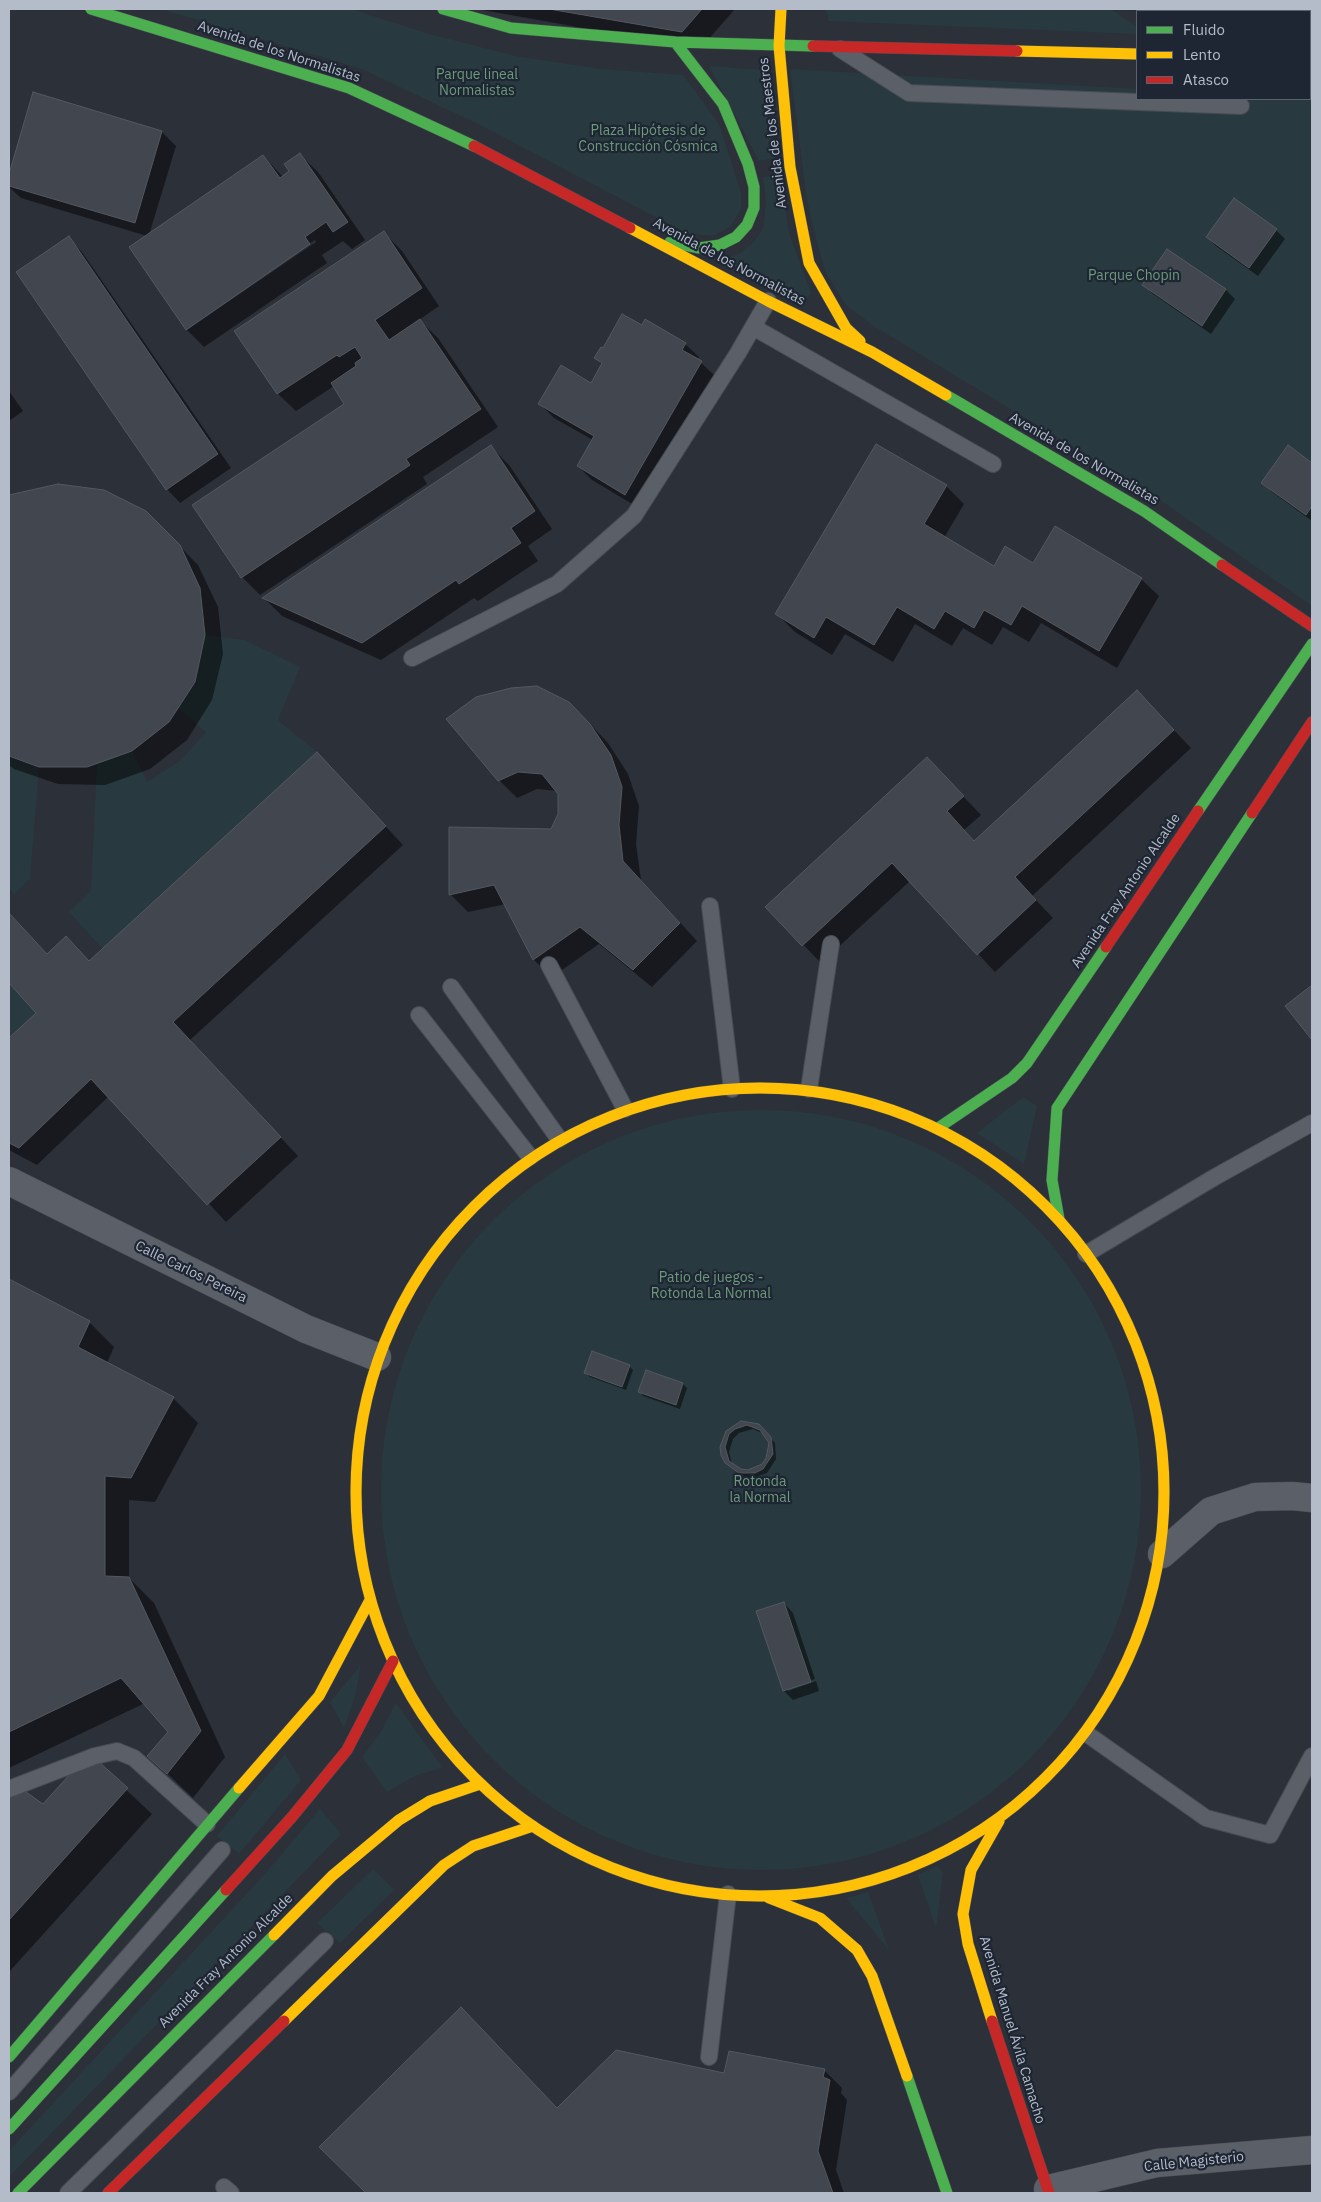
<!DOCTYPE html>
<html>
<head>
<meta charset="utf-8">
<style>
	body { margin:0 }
	#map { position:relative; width:1321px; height:2202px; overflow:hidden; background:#2b3039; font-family:"IBM Plex Sans",sans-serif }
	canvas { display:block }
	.frame { position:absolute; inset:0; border:10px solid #b5bcc9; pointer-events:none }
	.legend { position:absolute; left:1136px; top:10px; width:175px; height:90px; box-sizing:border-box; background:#1e2634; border:1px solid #5a6270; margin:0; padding:6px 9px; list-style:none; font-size:15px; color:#b5bcc9 }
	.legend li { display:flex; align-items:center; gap:10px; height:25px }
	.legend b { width:25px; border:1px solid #5a6270 }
</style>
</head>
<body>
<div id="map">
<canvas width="1321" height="2202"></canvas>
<div class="frame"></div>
<ul class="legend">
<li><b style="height:6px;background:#4caf50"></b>Fluido</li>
<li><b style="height:6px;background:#ffc107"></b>Lento</li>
<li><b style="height:6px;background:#c62828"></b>Atasco</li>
</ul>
</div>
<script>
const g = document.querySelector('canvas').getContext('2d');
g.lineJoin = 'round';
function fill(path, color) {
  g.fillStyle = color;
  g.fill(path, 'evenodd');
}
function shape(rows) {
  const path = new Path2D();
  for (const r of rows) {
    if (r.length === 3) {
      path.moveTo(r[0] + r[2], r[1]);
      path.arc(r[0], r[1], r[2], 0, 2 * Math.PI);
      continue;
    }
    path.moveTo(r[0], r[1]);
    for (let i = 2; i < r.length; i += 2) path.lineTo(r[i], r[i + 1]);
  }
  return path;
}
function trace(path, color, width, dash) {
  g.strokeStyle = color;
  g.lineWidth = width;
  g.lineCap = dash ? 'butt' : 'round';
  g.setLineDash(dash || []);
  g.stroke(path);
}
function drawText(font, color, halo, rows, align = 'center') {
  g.font = font + ' "IBM Plex Sans",sans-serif';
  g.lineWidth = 4.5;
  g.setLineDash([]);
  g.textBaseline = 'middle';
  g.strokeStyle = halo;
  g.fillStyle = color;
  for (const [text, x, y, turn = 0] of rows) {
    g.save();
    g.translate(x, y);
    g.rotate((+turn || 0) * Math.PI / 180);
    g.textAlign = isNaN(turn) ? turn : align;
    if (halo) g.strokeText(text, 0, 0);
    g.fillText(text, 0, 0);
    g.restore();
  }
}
const green = shape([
	[161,9,351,9,426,33,515,56,601,69,683,75,719,124,741,192,741,209,730,227,713,236,686,233,482,126,362,69],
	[826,9,1111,9,1137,27,1137,34,829,21],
	[709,66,763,70,775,158,759,161],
	[790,69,1137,89,1137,99,1310,99,1310,96,1312,96,1312,606,1153,495,875,327,846,305,826,273,817,243,807,200],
	[780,174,789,233,811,293,800,304,724,260,740,253,753,243,763,229,766,202,763,177],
	[205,635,245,640,300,667,278,720,317,752,103,949,69,912,91,891,97,764,132,751,147,782,180,761,206,732,178,708,195,682],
	[9,756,39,767,30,879,14,894,9,888],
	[9,983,36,1013,9,1038],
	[1023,1097,1037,1106,1024,1164,977,1133],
	[761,1490,380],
	[361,1665,355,1697,344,1728,330,1702],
	[396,1703,442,1767,415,1776,387,1792,362,1757,380,1733],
	[285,1754,301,1780,239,1854,217,1836],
	[320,1809,341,1834,9,2177,9,2151,263,1876],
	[937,1866,943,1872,936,1928,918,1875],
	[373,1869,394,1890,340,1943,317,1923],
	[868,1892,889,1950,846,1898]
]);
const shadow = shape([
	[477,9,735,9,700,49],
	[34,93,162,132,176,146,149,235,263,156,283,177,291,171,300,155,318,172,365,240,352,249,343,241,322,255,327,263,204,347,186,329,147,236,21,198,9,187,9,178],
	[315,240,316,242,188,329,188,326],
	[1276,230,1285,239,1258,276,1216,246,1207,237],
	[384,233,402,251,439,306,419,320,438,338,498,427,423,477,427,484,260,595,242,577,346,404,334,386,296,411,278,394,236,331],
	[68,238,82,252,231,468,180,503,167,489],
	[1167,251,1226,290,1235,299,1211,334,1153,294,1144,285],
	[642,326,685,344,699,357,698,360,715,376,639,508,592,480,578,466,593,440,554,418,540,404,591,384,602,365,596,358,603,350],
	[9,391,23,411,9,421],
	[491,447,509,465,552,529,528,546,538,561,478,601,474,598,381,660,282,616,264,598],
	[1288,447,1312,464,1312,521,1272,492,1263,483],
	[58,485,146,512,198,565,218,607,223,654,212,700,187,740,150,769,105,785,58,784,14,769,9,765,9,496],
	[946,486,964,504,944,538,994,567,1033,564,1141,579,1159,596,1117,668,1041,623,1029,642,1003,627,992,645,963,628,952,646,915,624,893,662,845,634,832,655,795,632,777,614],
	[1137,691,1191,748,1032,896,1053,918,995,972,910,881,821,963,767,907,944,776,981,815,964,830,975,842],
	[590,724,608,743,628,774,639,806,636,844,641,880,697,941,652,987,599,944,552,977,534,960,506,904,468,912,450,894,552,831,560,814,558,791,537,789,517,798,499,780],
	[317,753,403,845,190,1040,298,1156,226,1222,109,1096,37,1165,9,1150,9,1039,38,1013,9,982,9,913,48,955,90,962],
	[1312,987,1312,1038,1287,1007],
	[9,1281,89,1322,114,1347,107,1363,173,1398,198,1423,155,1502,129,1500,129,1578,154,1603,225,1757,193,1798,149,1756,169,1732,145,1703,9,1768],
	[629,1366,633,1370,626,1390,590,1377,585,1373],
	[683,1384,687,1388,680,1409,643,1396,639,1391],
	[741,1423,758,1425,775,1443,776,1459,767,1473,752,1478,744,1477,731,1467,722,1447,727,1431],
	[753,1429,764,1434,770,1443,768,1458,763,1465,748,1471,740,1470,732,1464,729,1452,733,1439,739,1433],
	[784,1603,793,1613,815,1679,788,1688,788,1691,816,1681,819,1691,793,1700,784,1691],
	[89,1755,152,1814,9,1972,9,1796,43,1806],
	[824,2070,842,2088,841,2093,847,2100,836,2170,844,2193,367,2193,321,2147,557,2109,724,2075]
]);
const building = shape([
	[549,9,702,9,682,32,549,9],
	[33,92,162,131,135,223,9,186,9,174,33,92],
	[300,153,348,222,333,232,326,222,305,237,310,244,186,330,129,247,263,155,280,178,289,171,284,164,300,153],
	[1234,198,1277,229,1249,268,1206,237,1234,198],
	[384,231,422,288,375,320,389,340,420,319,481,409,406,459,410,465,241,578,192,505,344,404,331,383,356,366,355,363,362,358,355,347,339,357,337,355,277,394,234,331,384,231],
	[69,236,218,454,166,490,16,272,69,236],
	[1167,249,1226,289,1202,326,1142,285,1167,249],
	[622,314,642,325,645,319,686,343,682,350,702,361,625,495,577,466,594,436,538,404,561,365,591,383,602,363,594,358,601,347,603,348,622,314],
	[876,444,947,485,924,524,994,566,1005,546,1033,563,1055,526,1142,578,1099,651,1022,606,1011,625,984,610,974,628,945,611,934,629,897,607,874,645,826,617,814,638,775,614,876,444],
	[491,445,535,511,511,528,521,543,459,584,456,580,362,643,262,598,491,445],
	[1288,445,1312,463,1312,506,1306,515,1261,483,1288,445],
	[58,484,104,490,146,511,180,545,200,588,205,635,195,682,169,722,132,751,87,767,39,767,9,756,9,495,58,484],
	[537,686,569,702,590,724,611,755,622,787,619,825,623,861,680,923,633,970,580,927,533,960,494,885,449,895,449,827,551,829,558,814,558,794,542,774,518,772,498,781,446,719,476,697,511,688,537,686],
	[1137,690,1174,730,1015,877,1036,900,977,955,892,863,802,946,765,907,927,757,964,796,947,811,974,841,1137,690],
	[317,752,386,826,173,1022,281,1137,207,1205,91,1079,19,1148,9,1143,9,1038,36,1013,9,983,9,913,47,954,66,936,89,961,317,752],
	[1312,985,1312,1040,1285,1006,1312,985],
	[9,1279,90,1321,78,1347,174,1397,131,1478,105,1476,105,1576,129,1577,201,1731,167,1774,147,1756,168,1732,121,1678,9,1732,9,1279],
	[592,1351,630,1365,622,1387,584,1373,592,1351],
	[646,1370,683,1383,676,1405,638,1392,646,1370],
	[741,1421,759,1424,771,1437,773,1454,763,1469,755,1473,739,1473,725,1463,721,1455,720,1447,726,1431,741,1421],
	[747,1425,760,1430,769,1443,766,1458,762,1464,748,1470,741,1469,729,1461,725,1447,729,1434,735,1429,747,1425],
	[784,1602,811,1682,783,1691,756,1611,784,1602],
	[89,1753,128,1788,9,1920,9,1794,16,1785,43,1804,89,1753],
	[461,2007,557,2108,616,2050,724,2073,729,2051,825,2069,823,2077,830,2080,818,2151,833,2193,366,2193,319,2147,461,2007]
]);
const lane = shape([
	[840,49,909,93,1241,106],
	[753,327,993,464],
	[412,658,557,584,634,516,738,353,768,301],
	[710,906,732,1089],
	[549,965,625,1109],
	[451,987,559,1139],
	[419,1015,530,1157],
	[809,1089,831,944],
	[1086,1254,1215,1177,1312,1123],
	[1087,1734,1206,1818,1270,1835,1312,1756],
	[9,1789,95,1756,117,1751,134,1758,207,1824],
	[709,2057,728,1894],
	[9,2092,222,1850],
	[224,2187,231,2193],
	[68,2193,325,1941]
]);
const street = shape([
	[9,1181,306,1329,377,1357],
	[1162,1554,1211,1511,1255,1497,1292,1496,1312,1498],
	[1048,2189,1157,2163,1312,2150]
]);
const fast = shape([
	[91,9,349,88,474,146],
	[443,9,511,28,675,42,813,46],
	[1310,58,1312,58],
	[670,242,699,248,720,245,736,237,747,225,754,208,754,187,748,164,723,104,675,42],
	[946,395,1144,511,1222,565],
	[1198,811,1312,644],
	[938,1128,1012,1078,1027,1063,1106,947],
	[1059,1219,1052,1180,1057,1108,1252,813],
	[9,2057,239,1788],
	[907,2076,947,2193],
	[9,2129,226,1890],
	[18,2193,274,1935]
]);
const slow = shape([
	[781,9,779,46,790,167,809,263,846,328,860,341],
	[1154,9,1158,11],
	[1017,51,1137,54],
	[630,228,768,301,872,352,946,395],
	[760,1492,404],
	[239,1788,319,1696,370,1600],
	[769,1898,820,1918,857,1950,872,1976,907,2076],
	[274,1935,332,1876,399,1820,430,1801,480,1784],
	[284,2021,444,1865,473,1846,533,1826],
	[992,2021,968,1944,963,1914,971,1870,999,1821]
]);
const jam = shape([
	[813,46,1017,51],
	[474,146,630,228],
	[1222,565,1312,626],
	[1252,813,1312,722],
	[1106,947,1198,811],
	[226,1890,292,1817,347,1750,393,1661],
	[992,2021,1049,2193],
	[108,2193,284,2021]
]);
const streetNames = [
	["Avenida de los Normalistas",279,52,18],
	["Avenida de los Maestros",773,133,-97],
	["Avenida de los Normalistas",729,262,28],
	["Avenida de los Normalistas",1084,459,30],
	["Avenida Fray Antonio Alcalde",1126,891,-56],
	["Calle Carlos Pereira",191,1272,26],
	["Avenida Fray Antonio Alcalde",226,1961,-45],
	["Avenida Manuel Ávila Camacho",1012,2030,73],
	["Calle Magisterio",1194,2162,-6]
];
const parkNames = [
	["Parque lineal",477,75],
	["Normalistas",477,91],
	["Plaza Hipótesis de",648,131],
	["Construcción Cósmica",648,147],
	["Parque Chopin",1134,276],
	["Patio de juegos -",711,1278],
	["Rotonda La Normal",711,1294],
	["Rotonda",760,1482],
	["la Normal",760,1498]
];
fill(green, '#283a3f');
fill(shadow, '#0007');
fill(building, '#42464e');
trace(building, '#535861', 1);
trace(lane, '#474b52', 18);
trace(street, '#474b52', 29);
trace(fast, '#474b52', 12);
trace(slow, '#474b52', 12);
trace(jam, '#474b52', 12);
trace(lane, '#5b5f67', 16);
trace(street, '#5b5f67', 28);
trace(fast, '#4caf50', 11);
trace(slow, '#ffc107', 11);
trace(jam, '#c62828', 11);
drawText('14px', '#b5bcc9', '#1e2634', streetNames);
drawText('14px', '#6d9a7a', '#1e2634', parkNames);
</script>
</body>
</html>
